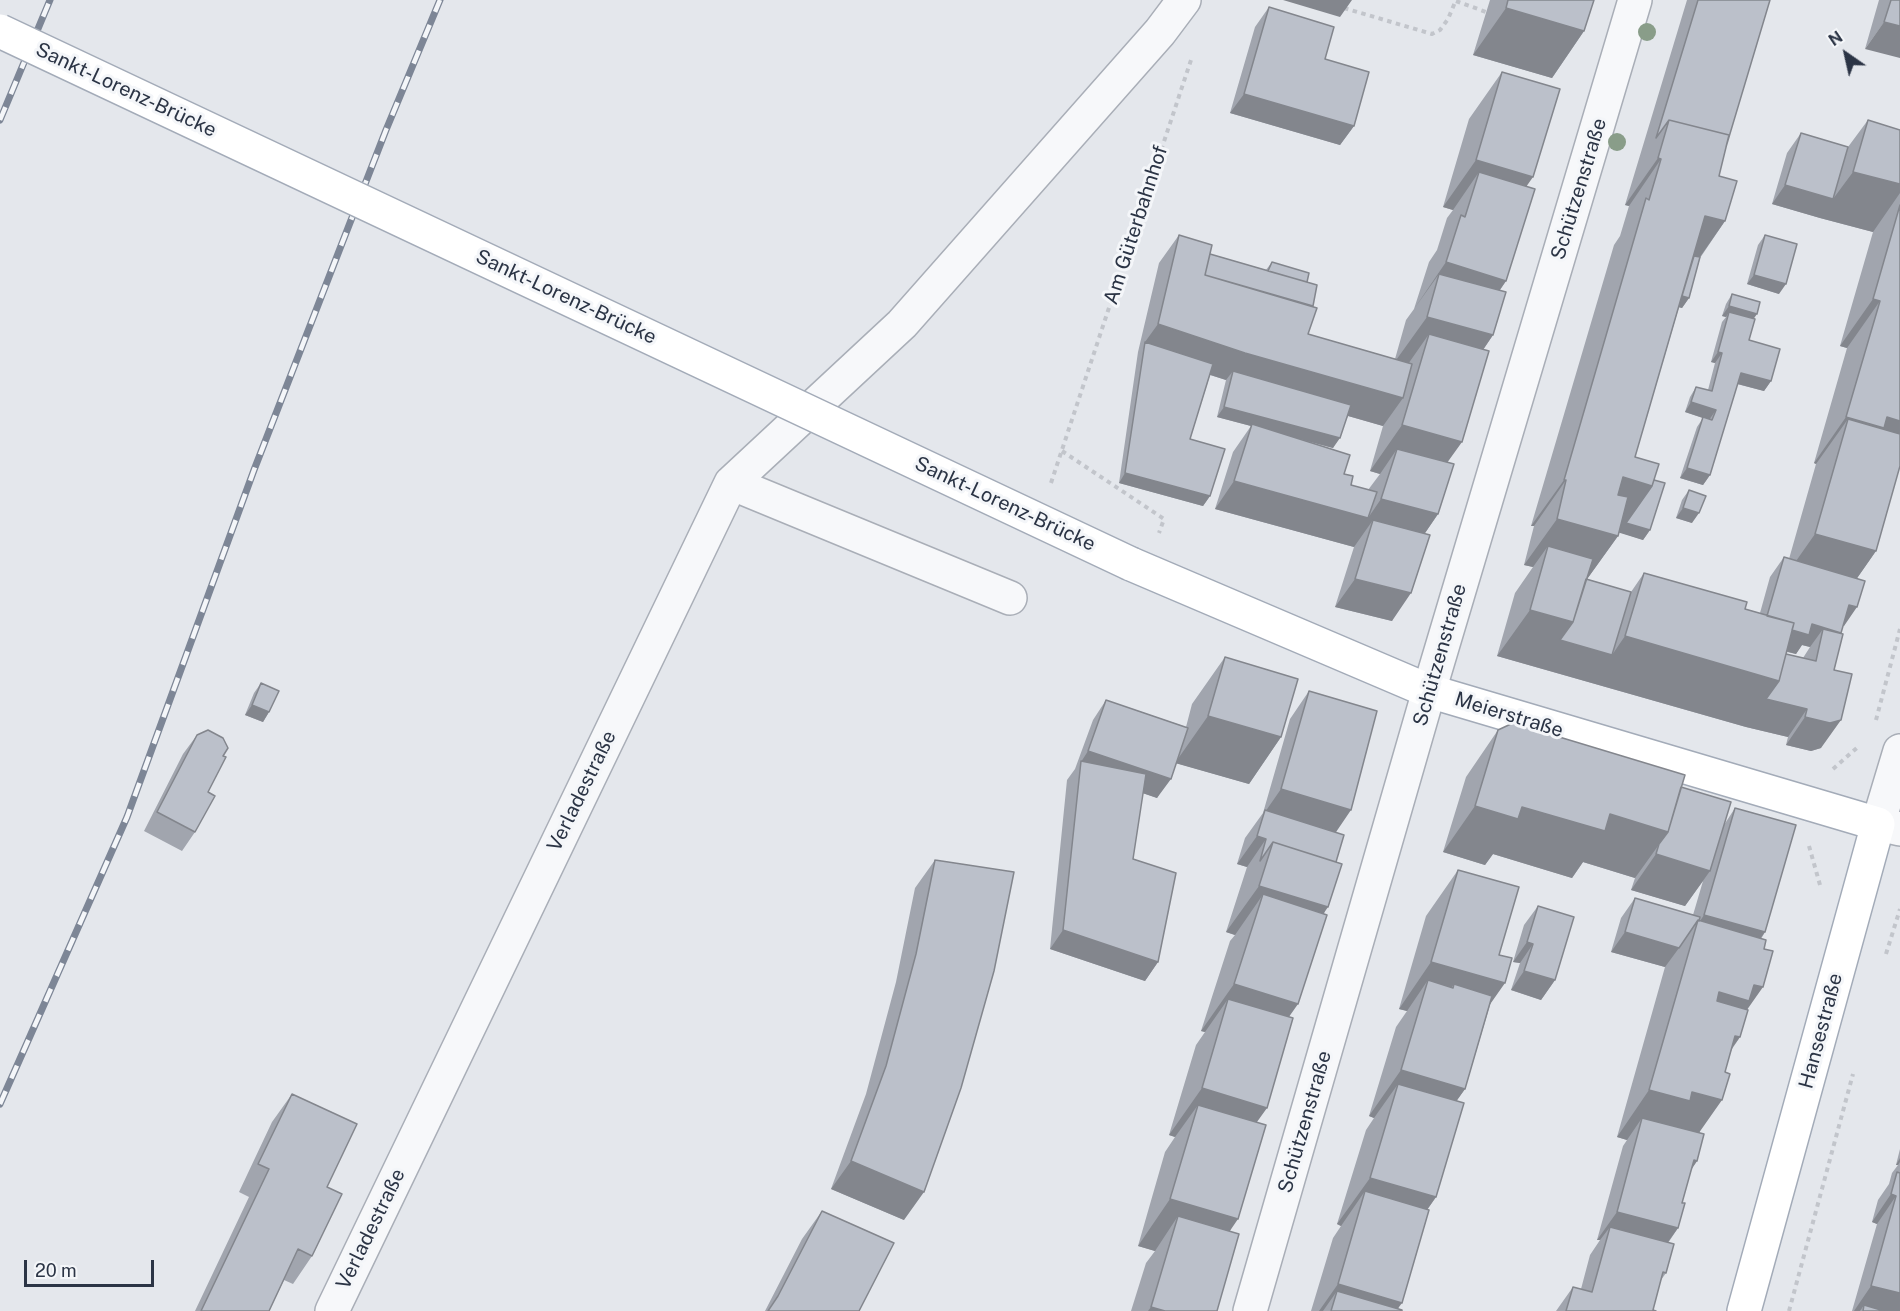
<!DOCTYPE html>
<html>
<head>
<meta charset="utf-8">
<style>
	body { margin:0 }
	#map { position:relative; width:1900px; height:1311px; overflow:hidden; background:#e4e7ec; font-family:"Public Sans",sans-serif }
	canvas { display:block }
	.north { position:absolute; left:1816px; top:24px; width:60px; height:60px; -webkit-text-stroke:4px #f4f6f9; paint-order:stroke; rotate:326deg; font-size:16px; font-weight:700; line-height:24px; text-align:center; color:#2b3445 }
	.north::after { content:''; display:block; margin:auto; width:21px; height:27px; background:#2b3445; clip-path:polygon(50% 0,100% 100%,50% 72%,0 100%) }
	.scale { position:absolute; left:24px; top:1260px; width:130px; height:27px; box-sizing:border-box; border:3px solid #2b3445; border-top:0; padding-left:8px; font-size:18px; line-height:21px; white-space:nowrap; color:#2b3445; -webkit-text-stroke:4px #f4f6f9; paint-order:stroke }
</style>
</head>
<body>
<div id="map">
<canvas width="1900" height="1311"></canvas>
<div class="north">N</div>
<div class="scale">20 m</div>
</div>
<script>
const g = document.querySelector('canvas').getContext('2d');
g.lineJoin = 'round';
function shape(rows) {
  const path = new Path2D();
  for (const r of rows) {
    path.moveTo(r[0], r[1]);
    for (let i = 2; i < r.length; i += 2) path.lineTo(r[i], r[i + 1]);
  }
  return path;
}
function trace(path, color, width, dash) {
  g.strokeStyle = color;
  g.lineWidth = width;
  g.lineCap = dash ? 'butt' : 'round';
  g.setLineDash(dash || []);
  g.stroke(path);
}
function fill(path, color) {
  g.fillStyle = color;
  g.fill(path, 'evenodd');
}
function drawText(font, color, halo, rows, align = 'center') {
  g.font = font + ' "Public Sans",sans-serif';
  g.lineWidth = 6;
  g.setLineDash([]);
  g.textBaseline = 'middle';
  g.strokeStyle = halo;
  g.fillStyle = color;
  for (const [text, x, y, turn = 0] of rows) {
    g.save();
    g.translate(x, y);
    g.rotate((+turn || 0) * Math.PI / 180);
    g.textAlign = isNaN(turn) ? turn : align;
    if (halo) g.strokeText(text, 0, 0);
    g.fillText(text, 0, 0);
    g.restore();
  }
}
const path = shape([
	[1456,1,1486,12],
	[1344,8,1432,34,1440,30,1448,19,1456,0],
	[1062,451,1164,519,1159,533],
	[1051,483,1191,60],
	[1876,720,1900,629],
	[1833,769,1859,746],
	[1809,846,1820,885],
	[1886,954,1900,909],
	[1789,1311,1853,1074]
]);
const minor = shape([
	[731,483,1010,598],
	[1900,751,1878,824,1900,829],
	[332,1311,731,483,902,324,1160,32,1184,0],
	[1250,1311,1429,691,1635,0]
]);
const major = shape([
	[1131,564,1429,691,1878,824,1744,1311]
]);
const rail = shape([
	[0,120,50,0],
	[0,1104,127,817,254,470,386,130,440,0]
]);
const majorBridge = shape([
	[0,31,1131,564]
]);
const trees = [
	[1647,32],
	[1617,142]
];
const wall = shape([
	[1490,0,1594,0,1584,31,1552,78,1473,55],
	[1687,0,1770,0,1726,147,1719,176,1725,221,1700,258,1689,298,1682,308,1679,307,1635,457,1654,480,1650,530,1643,540,1619,532,1618,536,1587,579,1631,592,1644,573,1745,609,1760,613,1770,577,1784,557,1789,559,1816,464,1814,463,1847,348,1840,346,1873,232,1820,218,1772,204,1787,153,1801,133,1848,147,1868,120,1900,130,1900,466,1876,551,1857,578,1844,626,1843,626,1841,633,1821,748,1811,751,1786,745,1788,737,1746,727,1497,656,1515,593,1533,567,1524,565,1534,526,1531,526,1614,245,1620,236,1629,206,1625,205],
	[1802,645,1810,647,1803,658,1786,654,1787,652,1796,654],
	[1879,0,1900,0,1865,49],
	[1269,7,1325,59,1354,126,1340,145,1230,113,1255,27],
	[1502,72,1527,186,1506,281,1500,290,1493,335,1483,350,1447,463,1438,514,1425,533,1392,621,1335,607,1354,547,1215,509,1233,452,1251,426,1217,417,1226,380,1210,375,1190,439,1210,496,1203,506,1119,483,1138,352,1159,263,1179,235,1210,254,1266,270,1272,262,1307,282,1308,334,1395,359,1406,320,1414,309,1429,262,1437,250,1447,218,1453,210,1443,207,1469,119],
	[1348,416,1383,426,1370,471,1380,474,1368,490,1351,485,1344,474,1302,440,1333,448],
	[1765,235,1779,294,1747,284,1758,245],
	[1732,294,1754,319,1749,340,1771,381,1764,391,1737,384,1710,475,1703,485,1680,478,1697,427,1703,418,1685,412,1690,397,1696,387,1708,390,1715,363,1711,362,1722,322,1726,317,1722,316,1726,304],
	[1689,490,1692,523,1676,518,1682,500],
	[1225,657,1281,737,1249,784,1176,763,1157,798,1143,793,1133,859,1158,962,1145,981,1050,949,1067,780,1075,769,1093,720,1106,700,1186,727,1192,704],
	[261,683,269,712,263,722,245,715,254,693],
	[1309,691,1336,832,1336,862,1324,914,1289,1016,1256,1122,1230,1231,1217,1311,1131,1311,1146,1263,1155,1251,1138,1246,1165,1152,1175,1137,1169,1135,1196,1045,1205,1032,1201,1031,1230,941,1235,935,1226,932,1247,867,1237,864,1245,838,1263,813,1290,719],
	[1498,730,1681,787,1724,825,1735,808,1765,932,1761,939,1747,1010,1740,1037,1732,1049,1699,1133,1697,1161,1691,1170,1682,1203,1678,1228,1668,1243,1666,1273,1661,1280,1653,1310,1656,1311,1556,1311,1573,1287,1581,1289,1590,1255,1600,1240,1597,1240,1623,1146,1627,1140,1617,1137,1665,967,1611,952,1621,918,1635,898,1693,915,1703,881,1685,906,1631,890,1635,878,1583,862,1572,878,1493,854,1485,865,1443,852,1466,777],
	[197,735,223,756,208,792,195,832,182,851,144,831,183,754],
	[935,860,904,1220,831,1189,866,1094,896,982,915,888],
	[1458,870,1499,955,1490,1005,1465,1089,1456,1101,1436,1197,1427,1210,1398,1309,1402,1311,1311,1311,1333,1238,1341,1226,1337,1224,1366,1130,1374,1118,1369,1116,1396,1027,1407,1011,1399,1009,1426,916],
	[1538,906,1555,980,1541,1000,1511,990,1520,963,1513,962,1524,925],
	[292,1094,327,1187,312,1256,293,1284,284,1280,269,1311,195,1311,249,1197,239,1192,272,1122],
	[1900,1149,1900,1311,1852,1311,1877,1224,1872,1222,1878,1200,1889,1184,1892,1173,1898,1165,1896,1165],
	[822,1211,859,1311,765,1311,802,1239]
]);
const shadedWall = shape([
	[1283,0,1352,0,1340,17],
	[1506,8,1584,31,1552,78,1473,55],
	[1884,22,1900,26,1900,58,1865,49],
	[1244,94,1354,126,1340,145,1230,113],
	[1658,158,1661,159,1629,206,1625,205],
	[1476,160,1533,177,1500,224,1479,172,1453,210,1443,207],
	[1853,172,1900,184,1900,193,1873,232,1820,218,1772,204,1785,185,1833,199],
	[1705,216,1725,221,1693,267,1677,263],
	[1446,262,1506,281,1474,327,1439,274,1414,309],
	[1754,275,1786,284,1779,294,1747,284],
	[1669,293,1689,298,1682,308,1662,303],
	[1873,299,1880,301,1847,348,1840,346],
	[1729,306,1757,314,1750,324,1729,312,1726,317,1722,316],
	[1427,317,1493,335,1461,382,1429,334,1406,367,1394,363],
	[1158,324,1403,398,1383,426,1230,382,1233,371,1226,380,1143,353,1145,342],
	[1718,352,1722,353,1715,363,1711,362],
	[1741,373,1771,381,1764,391,1734,383],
	[1691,402,1716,410,1709,420,1685,412],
	[1224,407,1340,438,1333,448,1252,426,1252,424,1251,426,1217,417],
	[1846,417,1887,417,1900,421,1900,441,1848,419,1816,464,1814,463],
	[1402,425,1462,442,1429,488,1397,449,1380,474,1370,471],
	[1687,468,1710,475,1703,485,1680,478],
	[1125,473,1210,496,1203,506,1119,483],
	[1623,477,1652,486,1650,530,1643,540,1591,524],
	[1564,480,1566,480,1534,526,1531,526],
	[1234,481,1368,518,1381,499,1438,514,1406,561,1373,520,1354,547,1215,509],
	[1683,508,1699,513,1692,523,1676,518],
	[1557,519,1618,536,1585,582,1548,546,1533,567,1524,565],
	[1815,534,1876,551,1844,597,1782,581],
	[1355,579,1411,593,1392,621,1335,607],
	[1849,605,1857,607,1844,626,1835,624],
	[1530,610,1573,622,1612,655,1625,636,1779,681,1807,709,1788,737,1746,727,1497,656],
	[1812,624,1841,633,1823,629,1810,647,1802,645,1796,654,1752,642],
	[252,705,269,712,263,722,245,715],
	[1208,716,1281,737,1249,784,1175,763],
	[1805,717,1841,720,1821,748,1811,751,1786,745],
	[1088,751,1171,779,1157,798,1080,772,1081,762],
	[1281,789,1351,810,1332,838,1263,815],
	[1475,806,1522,807,1610,814,1668,832,1635,878,1583,862,1572,878,1493,854,1485,865,1443,852],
	[1257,836,1266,839,1247,867,1237,864],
	[1656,854,1710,871,1685,906,1631,890],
	[1259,886,1328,907,1296,954,1262,896,1235,935,1226,932],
	[1704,915,1765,932,1745,960,1696,927],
	[1063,930,1158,962,1145,981,1050,949],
	[1625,932,1679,948,1665,967,1611,952],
	[1527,942,1533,944,1520,963,1513,962],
	[1431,962,1505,983,1472,1030,1453,988,1454,984,1430,1018,1428,980,1407,1011,1399,1009],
	[1524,971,1555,980,1541,1000,1511,990],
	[1234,984,1298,1004,1265,1051,1228,999,1205,1032,1201,1031],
	[1754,985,1763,987,1730,1034,1687,1039,1719,992],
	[1735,1036,1740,1037,1707,1083],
	[1401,1070,1465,1089,1432,1136,1398,1084,1374,1118,1369,1116],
	[1202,1088,1267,1108,1234,1154,1198,1105,1175,1137,1169,1135],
	[1649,1090,1692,1092,1722,1100,1689,1147,1642,1118,1627,1140,1617,1137],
	[1900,1158,1900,1162,1898,1165,1896,1165],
	[1694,1160,1697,1161,1678,1189],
	[851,1161,924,1192,904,1220,831,1189],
	[1370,1178,1436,1197,1403,1244,1365,1191,1341,1226,1337,1224],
	[1891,1194,1896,1196,1877,1224,1872,1222],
	[1170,1199,1238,1219,1206,1266,1178,1216,1155,1251,1138,1246],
	[1617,1212,1678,1228,1658,1256,1610,1227,1600,1240,1597,1240],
	[1338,1284,1402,1303,1396,1311,1337,1291,1323,1311,1319,1311],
	[1871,1286,1900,1293,1900,1311,1863,1311,1864,1305,1860,1311,1854,1311],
	[1151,1307,1165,1311,1148,1311]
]);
const building = shape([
	[1508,0,1594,0,1584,31,1506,8,1508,0],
	[1698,0,1770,0,1726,147,1729,135,1669,120,1656,138,1698,0],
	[1891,0,1900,0,1900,26,1884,22,1891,0],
	[1269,7,1334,27,1325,59,1369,72,1354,126,1244,94,1269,7],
	[1502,72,1560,89,1533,177,1476,160,1502,72],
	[1669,120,1729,135,1719,176,1737,181,1725,221,1705,216,1635,457,1659,464,1652,486,1623,477,1618,495,1628,497,1618,536,1557,519,1566,480,1564,480,1646,198,1649,200,1661,159,1658,158,1669,120],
	[1868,120,1900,130,1900,184,1853,172,1868,120],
	[1801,133,1848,147,1833,199,1785,185,1801,133],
	[1479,172,1535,189,1506,281,1446,262,1461,215,1465,217,1479,172],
	[1900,205,1900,421,1887,417,1884,428,1846,417,1880,301,1873,299,1900,205],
	[1179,235,1212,245,1205,275,1317,308,1308,334,1412,364,1403,398,1245,353,1158,324,1179,235],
	[1765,235,1797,244,1786,284,1754,275,1765,235],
	[1210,254,1317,285,1313,306,1205,275,1210,254],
	[1694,256,1700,257,1689,298,1682,296,1694,256],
	[1272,262,1309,273,1307,282,1268,271,1272,262],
	[1439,274,1506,292,1493,335,1427,317,1439,274],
	[1732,294,1760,302,1757,314,1729,306,1732,294],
	[1729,312,1755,319,1749,340,1780,349,1771,381,1741,373,1710,475,1687,468,1703,417,1712,420,1716,410,1691,402,1696,387,1712,391,1722,353,1718,352,1729,312],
	[1429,334,1489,351,1462,442,1402,425,1429,334],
	[1145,342,1213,364,1190,439,1225,449,1210,496,1125,473,1145,342],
	[1233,371,1351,405,1340,438,1224,407,1233,371],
	[1848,419,1900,434,1900,466,1876,551,1815,534,1848,419],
	[1252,424,1350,455,1344,474,1353,476,1351,485,1377,492,1368,518,1234,481,1252,424],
	[1397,449,1454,464,1438,514,1381,499,1397,449],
	[1654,480,1665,483,1650,530,1626,523,1652,486,1654,480],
	[1689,490,1706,496,1699,513,1683,508,1689,490],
	[1373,520,1430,535,1411,593,1355,579,1373,520],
	[1548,546,1593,559,1573,622,1530,610,1548,546],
	[1784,557,1865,581,1857,607,1849,605,1841,633,1812,624,1809,635,1792,630,1794,623,1767,616,1784,557],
	[1644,573,1747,602,1745,609,1794,623,1779,681,1625,636,1644,573],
	[1586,579,1631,592,1612,655,1560,640,1573,622,1586,579],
	[1823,629,1843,634,1834,670,1852,674,1841,720,1830,723,1805,717,1807,709,1766,699,1779,681,1786,654,1816,661,1823,629],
	[1225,657,1298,679,1281,737,1208,716,1225,657],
	[261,683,279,691,269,712,252,705,261,683],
	[1309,691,1377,711,1351,810,1281,789,1309,691],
	[1106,700,1188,728,1171,779,1088,751,1106,700],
	[1513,723,1685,775,1668,832,1610,814,1605,831,1522,807,1518,819,1475,806,1498,730,1513,723],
	[208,730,223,738,228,748,223,756,226,757,208,792,215,796,195,832,157,812,197,735,208,730],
	[1081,761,1146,774,1133,859,1176,873,1158,962,1063,930,1081,761],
	[1681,787,1731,802,1710,871,1656,854,1659,844,1668,832,1681,787],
	[1735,808,1796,825,1765,932,1704,915,1735,808],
	[1265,810,1344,835,1336,862,1273,842,1260,861,1266,839,1257,836,1265,810],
	[1273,842,1342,864,1328,907,1259,886,1273,842],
	[935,860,1014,872,994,971,961,1088,924,1192,851,1161,886,1066,916,954,935,860],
	[1458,870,1519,887,1499,955,1512,958,1505,983,1431,962,1458,870],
	[1263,894,1327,915,1298,1004,1234,984,1263,894],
	[1635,898,1700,917,1699,921,1698,920,1679,948,1625,932,1635,898],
	[1538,906,1574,917,1555,980,1524,971,1533,944,1527,942,1538,906],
	[1698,920,1766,940,1764,949,1773,951,1763,987,1754,985,1749,1001,1719,992,1717,1001,1748,1010,1740,1037,1735,1036,1725,1072,1730,1074,1722,1100,1692,1092,1690,1101,1649,1090,1698,920],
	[1428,980,1453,988,1454,984,1492,996,1465,1089,1401,1070,1428,980],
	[1228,999,1293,1018,1267,1108,1202,1088,1228,999],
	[1398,1084,1464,1103,1436,1197,1370,1178,1398,1084],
	[292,1094,357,1124,327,1187,342,1194,312,1256,298,1249,269,1311,201,1311,269,1169,258,1164,292,1094],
	[1198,1105,1266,1125,1238,1219,1170,1199,1198,1105],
	[1642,1118,1704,1134,1697,1161,1694,1160,1682,1203,1685,1203,1678,1228,1617,1212,1642,1118],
	[1897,1172,1900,1173,1900,1293,1871,1286,1896,1196,1891,1194,1897,1172],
	[1365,1191,1429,1210,1402,1303,1338,1284,1365,1191],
	[822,1211,894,1243,859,1311,768,1311,778,1296,822,1211],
	[1178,1216,1239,1234,1217,1311,1165,1311,1151,1307,1178,1216],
	[1610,1227,1674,1244,1666,1273,1663,1272,1653,1310,1656,1311,1566,1311,1573,1287,1592,1292,1610,1227],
	[1337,1291,1402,1310,1402,1311,1331,1311,1337,1291],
	[1864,1305,1884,1311,1863,1311,1864,1305]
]);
const streetNames = [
	["Sankt-Lorenz-Brücke",126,90,25],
	["Schützenstraße",1579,189,-73],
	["Am Güterbahnhof",1136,225,-72],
	["Sankt-Lorenz-Brücke",566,297,25],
	["Sankt-Lorenz-Brücke",1005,504,25],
	["Schützenstraße",1440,655,-74],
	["Meierstraße",1509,715,17],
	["Verladestraße",582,791,-64],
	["Hansestraße",1821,1031,-75],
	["Schützenstraße",1305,1122,-74],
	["Verladestraße",371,1229,-64]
];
trace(minor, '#a9aeb7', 36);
trace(major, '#a3abb8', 36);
trace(path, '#c2c5cb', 4, [4.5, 4.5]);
trace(minor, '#f7f8fa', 33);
trace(major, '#fff', 33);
trace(rail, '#7d8696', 7);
trace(rail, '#f4f6f9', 4.5, [14]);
trace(majorBridge, '#a3abb8', 36, []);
trace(majorBridge, '#fff', 33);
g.fillStyle = '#899d89';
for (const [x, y] of trees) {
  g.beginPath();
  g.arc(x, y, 9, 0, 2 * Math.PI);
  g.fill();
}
fill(wall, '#a1a5ae');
fill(shadedWall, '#83868d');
fill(building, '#bbc0ca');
trace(building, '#83868d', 1.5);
drawText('20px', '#2b3445', '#f4f6f9', streetNames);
</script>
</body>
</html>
